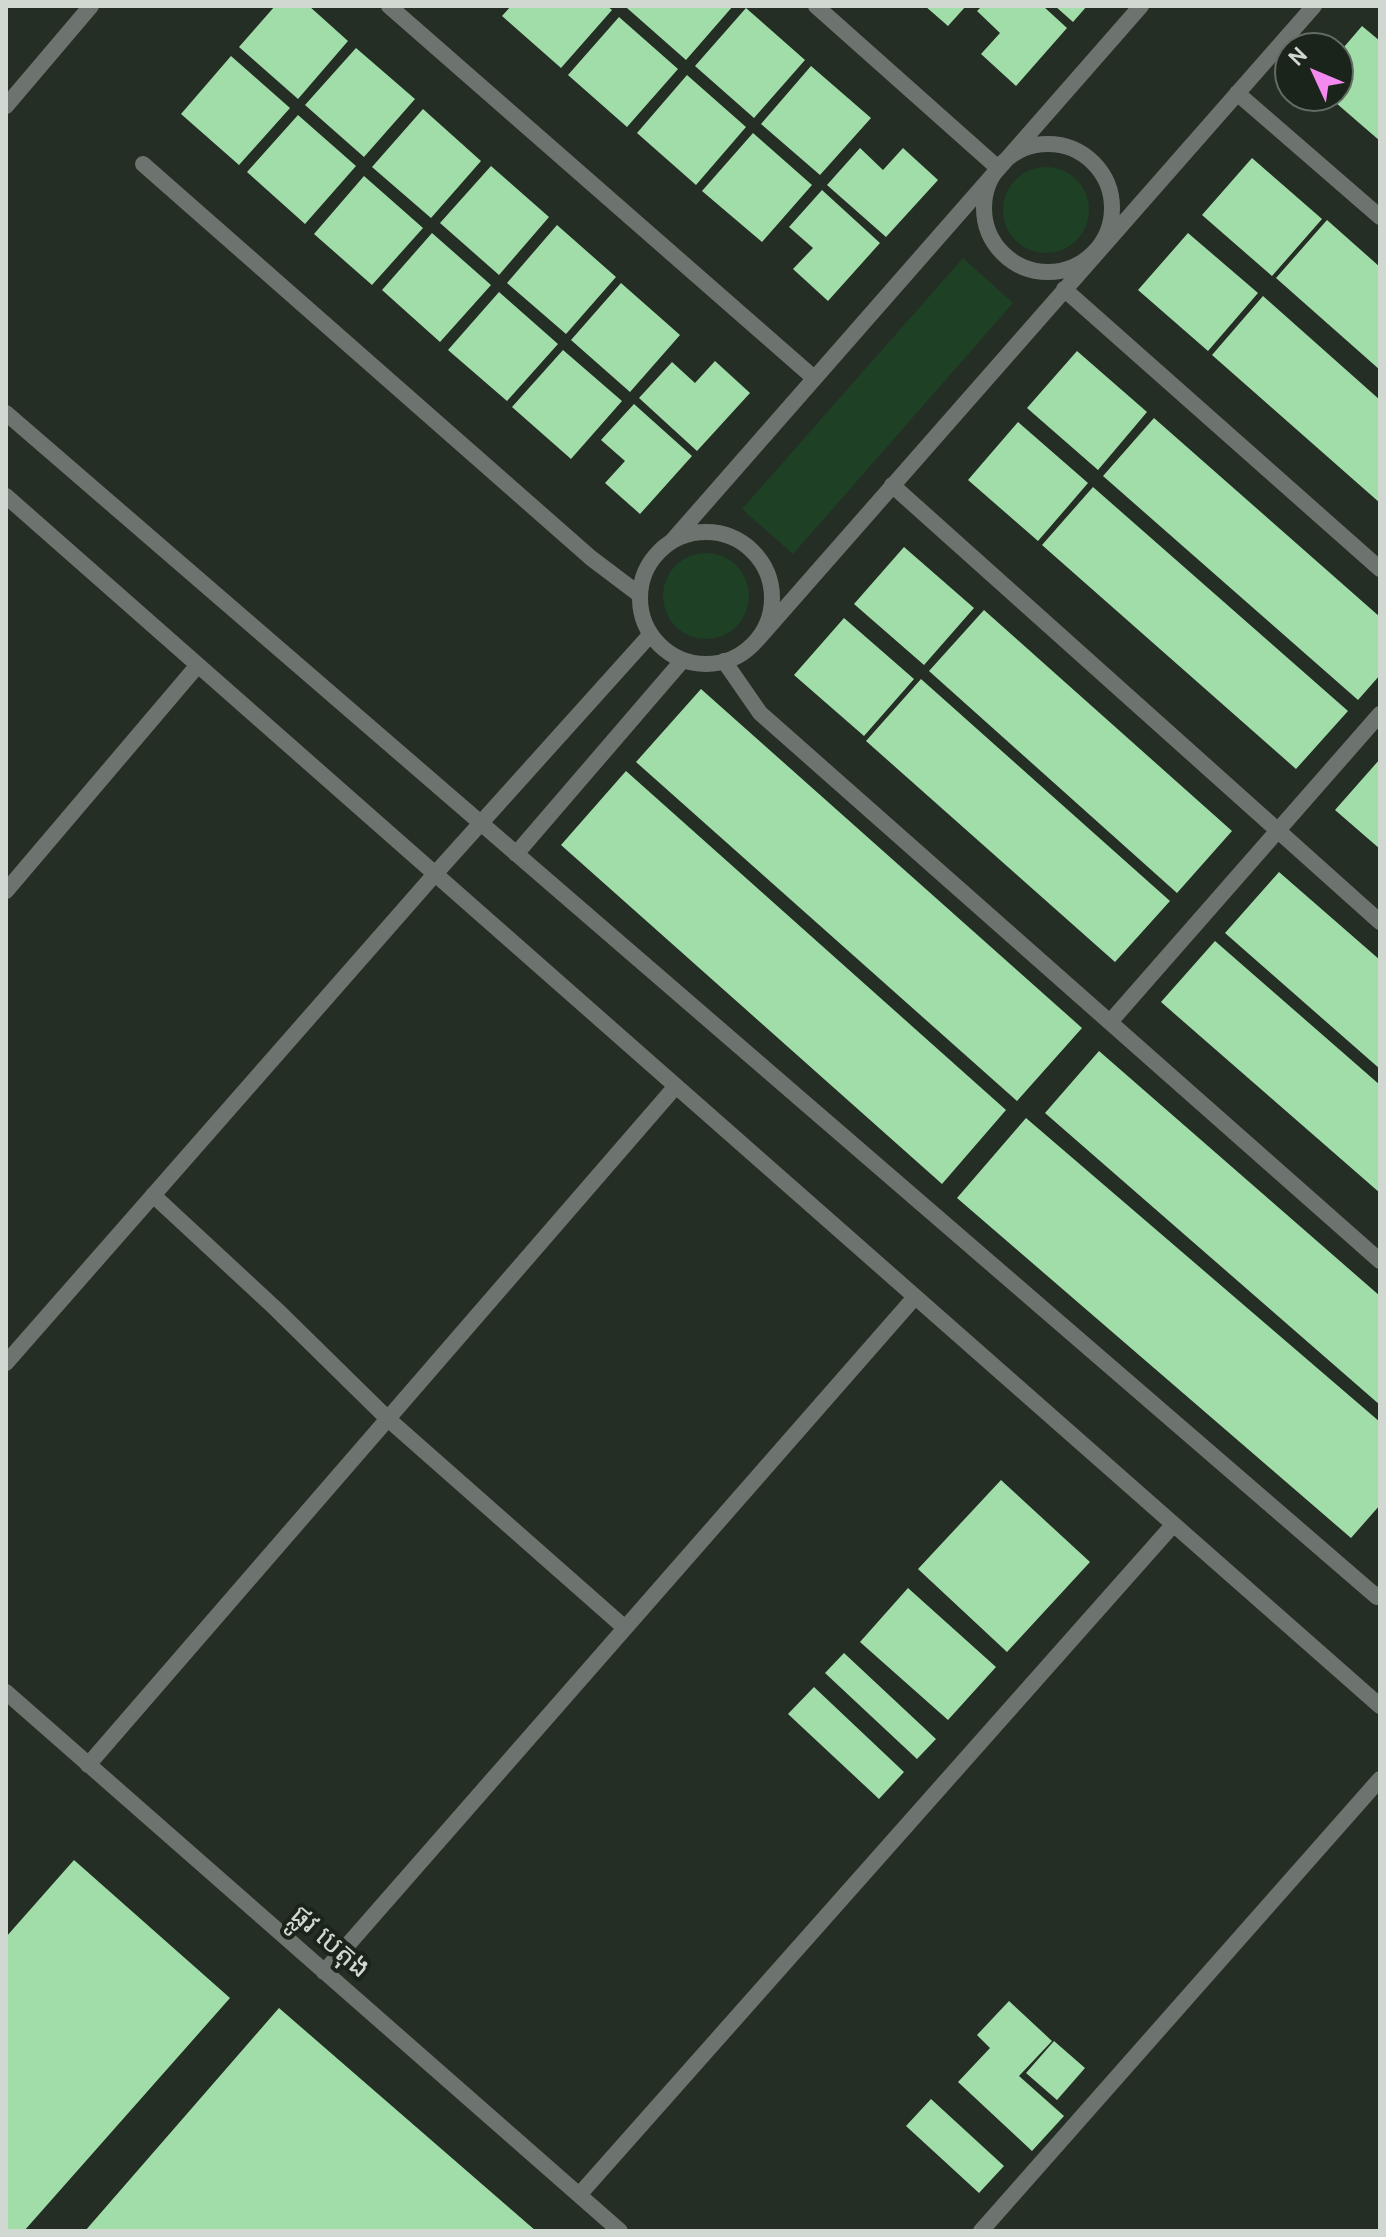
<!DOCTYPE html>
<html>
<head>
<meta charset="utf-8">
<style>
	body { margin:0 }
	#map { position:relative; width:1386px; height:2237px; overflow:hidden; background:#242e25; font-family:Cabin,sans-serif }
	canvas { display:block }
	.frame { position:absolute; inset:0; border:8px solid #d1d7d1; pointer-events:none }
	.north { position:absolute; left:1274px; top:32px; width:80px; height:80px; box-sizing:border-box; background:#1a241b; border:2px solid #636c64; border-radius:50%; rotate:314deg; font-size:22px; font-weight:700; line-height:32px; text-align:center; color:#d1d7d1 }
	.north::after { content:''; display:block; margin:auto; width:28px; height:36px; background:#f489f0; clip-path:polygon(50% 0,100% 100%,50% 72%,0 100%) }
</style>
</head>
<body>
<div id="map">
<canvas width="1386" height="2237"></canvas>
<div class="frame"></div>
<div class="north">N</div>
</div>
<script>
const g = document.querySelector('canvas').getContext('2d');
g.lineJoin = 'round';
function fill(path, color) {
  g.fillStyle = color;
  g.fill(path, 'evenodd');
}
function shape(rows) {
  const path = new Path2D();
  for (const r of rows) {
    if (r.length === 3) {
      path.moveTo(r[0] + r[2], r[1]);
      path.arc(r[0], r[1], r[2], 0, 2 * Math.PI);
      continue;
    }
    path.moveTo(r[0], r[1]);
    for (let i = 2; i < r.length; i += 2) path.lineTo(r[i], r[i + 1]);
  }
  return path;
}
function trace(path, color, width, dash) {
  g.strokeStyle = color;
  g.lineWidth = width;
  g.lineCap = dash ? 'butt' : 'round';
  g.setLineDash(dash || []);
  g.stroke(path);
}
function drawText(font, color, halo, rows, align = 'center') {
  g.font = font + ' Cabin,"Noto Sans Khmer",sans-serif';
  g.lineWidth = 8;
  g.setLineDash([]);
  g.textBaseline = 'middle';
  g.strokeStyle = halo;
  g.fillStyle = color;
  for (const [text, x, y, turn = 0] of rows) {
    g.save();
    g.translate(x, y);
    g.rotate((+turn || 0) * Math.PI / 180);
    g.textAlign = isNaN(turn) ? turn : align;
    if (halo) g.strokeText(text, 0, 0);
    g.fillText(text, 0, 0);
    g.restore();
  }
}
const green = shape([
	[1046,210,43],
	[963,258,1013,303,793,554,742,509],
	[706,596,43]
]);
const building = shape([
	[275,6,309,6,348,41,298,99,239,47],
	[511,6,607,6,612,10,561,68,502,16],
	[629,6,733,6,686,60,627,8],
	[925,6,966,6,948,26],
	[982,6,1043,6,1067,28,1016,86,981,54,1000,33,977,11],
	[1055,6,1087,6,1073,22],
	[746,8,805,60,754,118,695,66],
	[619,17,678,69,627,127,568,75],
	[1362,26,1380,41,1380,141,1328,96,1338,96,1338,54],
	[356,48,415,99,364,157,305,105],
	[231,56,290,108,239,165,181,114],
	[811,66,871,118,820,175,761,124],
	[687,75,746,127,696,185,637,133],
	[423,109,481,161,431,218,372,167],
	[298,115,356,166,305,224,247,172],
	[753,133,812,185,762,242,702,191],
	[860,148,883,170,903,148,938,180,886,237,827,185],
	[1252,158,1322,219,1272,276,1202,215],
	[491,166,549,217,499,275,440,223],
	[364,176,423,228,372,285,314,234],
	[822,190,880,243,828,301,793,269,813,248,789,227],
	[1327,220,1380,267,1380,370,1276,278],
	[557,225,616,277,566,334,507,283],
	[432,233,491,285,440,342,382,290],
	[1188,233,1258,293,1208,351,1138,290],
	[621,283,680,335,630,392,571,340],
	[499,292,558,344,507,401,448,350],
	[1263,296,1380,400,1380,503,1212,355],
	[563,350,622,401,571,459,512,407],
	[1077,351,1147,412,1098,470,1027,408],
	[715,361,750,393,697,451,639,398,672,362,695,383],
	[634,404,692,456,640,514,605,483,625,461,601,440],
	[1154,418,1380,617,1380,675,1358,700,1103,476],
	[1018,422,1088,483,1038,541,968,480],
	[1093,487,1348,711,1296,769,1042,545],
	[904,547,974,608,924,665,854,604],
	[984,610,1232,831,1177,893,929,671],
	[844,618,914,679,864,736,794,675],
	[921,679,1170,901,1115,962,866,741],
	[701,689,1082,1028,1017,1101,636,762],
	[1380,759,1380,849,1335,810],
	[626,771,1006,1110,942,1184,561,845],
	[1279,872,1380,960,1380,1069,1225,933],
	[1215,941,1380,1085,1380,1193,1161,1002],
	[1099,1051,1380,1296,1380,1405,1045,1113],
	[1026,1118,1380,1422,1380,1505,1351,1538,957,1198],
	[1001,1480,1090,1562,1007,1652,918,1569],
	[908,1588,996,1667,948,1720,860,1642],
	[844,1653,936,1739,917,1759,825,1673],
	[814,1687,904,1772,879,1799,788,1714],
	[74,1860,230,1998,24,2231,6,2231,6,1937],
	[1009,2001,1052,2041,1019,2076,1064,2116,1032,2151,958,2082,990,2048,977,2035],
	[279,2008,536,2231,85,2231],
	[1054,2041,1085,2068,1057,2100,1026,2073],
	[931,2099,1004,2166,979,2193,906,2126]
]);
const street = shape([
	[389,6,814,378],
	[816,6,998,168],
	[1237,93,1380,217],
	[6,106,91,6],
	[1048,208,64],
	[143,164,591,558,640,595],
	[1064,289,1380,569],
	[6,413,1377,1597,1380,1594],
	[892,485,1380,922],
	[6,496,1380,1706],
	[706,598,66],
	[672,541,1141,6],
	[758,639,1314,6],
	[724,661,760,713,1380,1261],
	[516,854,682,661],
	[6,891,198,665],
	[1110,1022,1380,714],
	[153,1195,276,1309,388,1419,625,1628],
	[6,1363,435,874,650,635],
	[6,1692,620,2231],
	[88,1765,676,1086],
	[324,1972,915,1297],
	[579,2195,1173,1525],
	[981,2231,1380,1779]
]);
const streetNames = [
	["ផ្លូវ បេតុង",330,1942,41]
];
fill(green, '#1e4125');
fill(building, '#a1dda9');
trace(street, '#6d736e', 16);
drawText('28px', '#d1d7d1', '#1a241b', streetNames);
</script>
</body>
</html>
